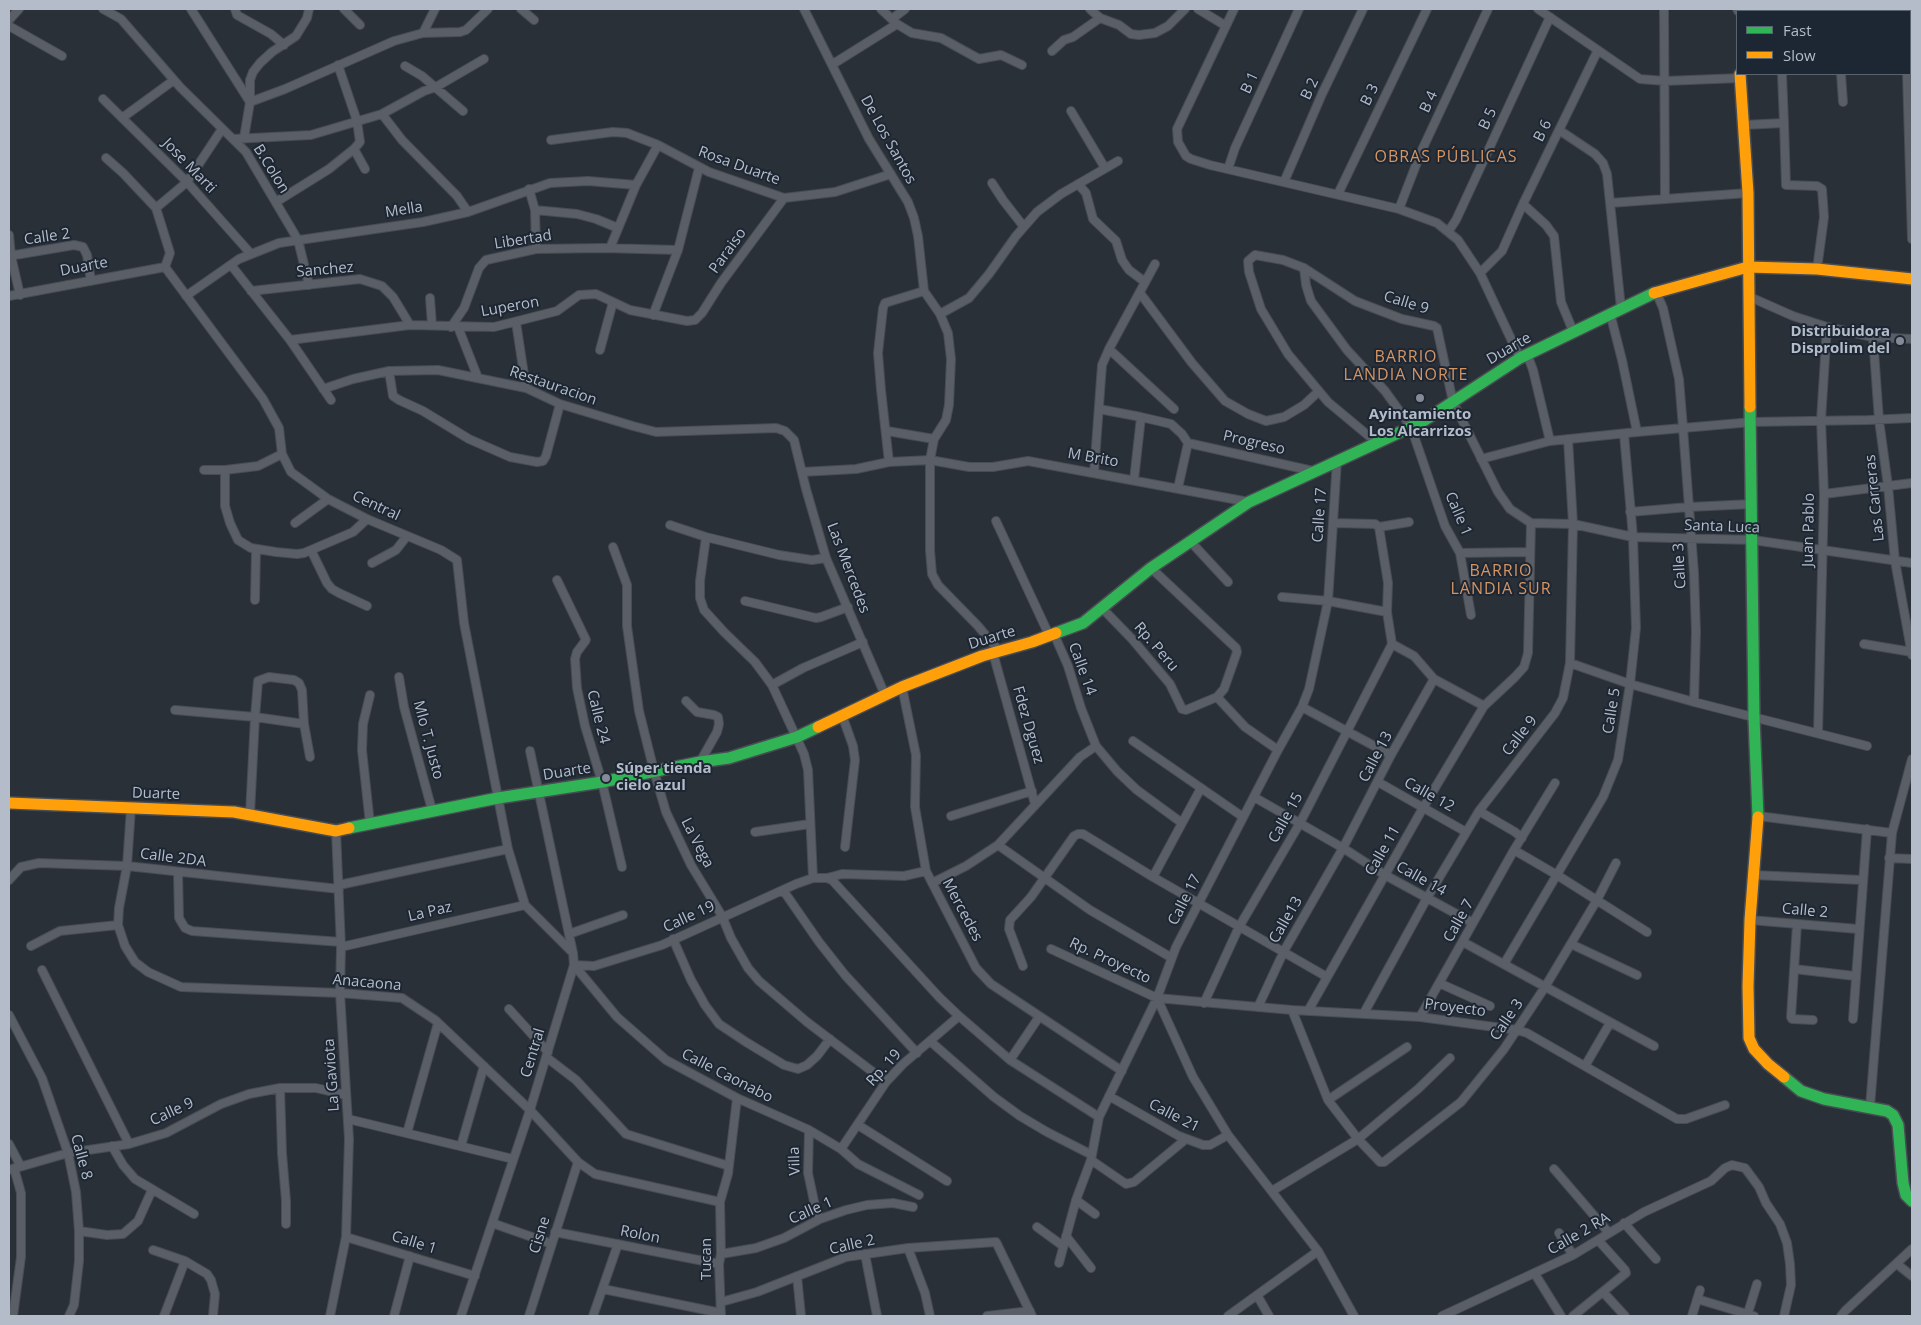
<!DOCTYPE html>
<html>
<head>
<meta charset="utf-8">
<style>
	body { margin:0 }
	#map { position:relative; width:1921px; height:1325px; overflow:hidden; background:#2a3038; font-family:"Open Sans",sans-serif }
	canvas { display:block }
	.frame { position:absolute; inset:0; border:10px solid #b4bcc9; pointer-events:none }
	.legend { position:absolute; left:1736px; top:10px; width:175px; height:65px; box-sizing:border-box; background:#1d2633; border:1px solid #59626f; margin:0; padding:6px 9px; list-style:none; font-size:15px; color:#b4bcc9 }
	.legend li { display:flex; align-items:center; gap:10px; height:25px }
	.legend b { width:25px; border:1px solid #59626f }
</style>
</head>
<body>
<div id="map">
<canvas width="1921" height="1325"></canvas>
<div class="frame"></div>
<ul class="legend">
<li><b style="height:6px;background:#30b455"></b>Fast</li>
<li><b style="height:6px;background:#ff9f0a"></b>Slow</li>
</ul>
</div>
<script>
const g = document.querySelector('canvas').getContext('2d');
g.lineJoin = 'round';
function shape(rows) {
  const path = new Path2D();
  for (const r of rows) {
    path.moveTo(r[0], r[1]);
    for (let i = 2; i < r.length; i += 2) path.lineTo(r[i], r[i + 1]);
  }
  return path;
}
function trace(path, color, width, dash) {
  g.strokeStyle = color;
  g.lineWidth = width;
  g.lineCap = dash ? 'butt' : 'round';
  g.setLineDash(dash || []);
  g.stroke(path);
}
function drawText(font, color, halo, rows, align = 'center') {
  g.font = font + ' "Open Sans",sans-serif';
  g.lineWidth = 4;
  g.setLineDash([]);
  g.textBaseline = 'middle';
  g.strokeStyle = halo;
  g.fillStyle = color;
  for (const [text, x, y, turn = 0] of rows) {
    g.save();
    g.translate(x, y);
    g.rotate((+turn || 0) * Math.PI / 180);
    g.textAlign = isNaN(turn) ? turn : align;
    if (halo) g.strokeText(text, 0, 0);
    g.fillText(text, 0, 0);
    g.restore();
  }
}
const street = shape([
	[103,9,121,19,180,87,246,152,298,240,309,285],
	[191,9,250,102,244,138],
	[235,9,237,15,271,34,284,45],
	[309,9,307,18,296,36,272,52,260,63,253,72,250,80,250,102,285,89,394,41,423,33,460,32,466,30,488,9],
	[344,9,360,25],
	[521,9,534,20],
	[804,9,869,139,908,202,914,218,918,236,924,291,940,314,948,333,951,359,949,405,946,420,934,439,930,460,930,550,932,574,938,585,978,626,999,651],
	[881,9,897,24,912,33,941,38,979,59,1001,55,1022,65],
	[1090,9,1100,18,1119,25,1131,34,1139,35,1155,33,1168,26,1185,9],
	[1198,9,1226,26],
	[1234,9,1177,129,1178,142,1186,156,1191,159,1210,165,1399,209,1437,223,1458,240,1480,273,1520,358],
	[1538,9,1640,79,1665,81,1740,78],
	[1664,9,1665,198],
	[1737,9,1738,11],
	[1849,9,1850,11],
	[1905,9,1905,11],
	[892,19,905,9],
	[9,20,19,9],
	[9,26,62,56],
	[423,33,435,9],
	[1052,51,1064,40,1073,37,1100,18],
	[833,64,897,24],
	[405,66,422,76,463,111],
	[1841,74,1843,102],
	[1907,74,1912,239],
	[103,99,187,182,251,254],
	[1071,111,1105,168],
	[382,114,402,140,457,196,468,212],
	[122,118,174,80],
	[1784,123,1786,185,1817,186,1822,189,1824,217,1817,269],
	[1743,125,1784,123,1782,74],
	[1559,130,1595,154,1603,163,1607,174,1621,308],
	[233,139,311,135,382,114,424,91,436,87,484,59],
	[551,140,613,132,627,133,658,145,709,172,784,198,835,192,891,174],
	[354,149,365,169],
	[106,158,123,173,156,208,170,253,165,267],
	[1228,169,1235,148,1299,9],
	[1284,182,1322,94,1363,9],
	[992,183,1003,200,1024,227],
	[1078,184,1086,193,1093,219,1116,241,1122,260,1129,270,1145,282],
	[529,189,535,210,536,249],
	[1338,194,1427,9],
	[276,202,329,169,354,149,360,142,357,121,338,65],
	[1610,203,1748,193],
	[1523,204,1546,225,1554,236,1561,302,1573,331],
	[156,208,187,182,222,129],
	[1399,209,1421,152,1488,9],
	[535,210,577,214,596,219,618,228],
	[1448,232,1456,220,1550,17],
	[9,235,11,256,20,295],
	[610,248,636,185,658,145],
	[9,256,74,245,83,247,87,255,91,281],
	[231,265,290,340,331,400],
	[165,267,263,399,279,428,282,454,291,472,328,499,367,519,441,550,457,560,464,623,508,849,525,905,573,953],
	[1304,268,1306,285,1311,301,1347,350,1385,391,1411,427,1445,526,1460,553,1471,615],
	[1480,273,1502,251,1523,204,1598,50],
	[251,291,360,279,382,286,393,297,410,325],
	[1656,292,1663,308,1679,379,1683,428,1694,573,1696,632,1694,702],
	[1140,293,1192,363,1225,401,1248,414,1266,421,1284,417,1304,405,1319,391],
	[9,296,165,267],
	[186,296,239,259,279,243,423,222,468,212,550,183,588,181,636,185],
	[1750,297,1793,316,1827,327,1873,337,1912,339],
	[430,298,432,325],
	[1610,313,1622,360,1637,432],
	[940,314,969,298,989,274,1016,236,1037,212,1061,194,1118,161],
	[653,315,678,250,699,168],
	[516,322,526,388],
	[451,327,464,308,479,268,486,260,536,249,603,248,678,250],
	[458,327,478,378],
	[1873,337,1879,420,1888,486,1895,561,1912,655],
	[290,340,410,325,494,327,557,311,579,295,596,294,630,310,687,321,695,320,702,313,721,283,784,198],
	[1109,349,1174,409],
	[600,350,613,302],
	[1527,354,1533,370,1550,441],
	[389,371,393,396,399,400,423,411,469,439,510,457,537,462,543,461,546,456,560,404],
	[323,389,353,379,389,371,438,370,526,388,560,404,633,426,656,432,776,428,785,431,794,440,806,489,826,558,885,695],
	[1099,409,1141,417,1171,424,1182,434,1188,443,1178,488],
	[887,431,934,439],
	[1376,442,1328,402,1288,354,1261,309,1249,272,1248,261,1255,255,1283,260,1304,268,1355,301,1402,319,1434,326,1437,328,1453,402,1498,492,1510,509,1531,523],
	[1188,443,1313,471],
	[1481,459,1550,441,1637,432,1752,422,1868,420,1912,418],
	[889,462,881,390,878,353,883,308,885,303,924,291],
	[204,470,225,470,258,466,282,454],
	[225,470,225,506,230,523,238,540,251,548,276,552,297,554,304,553,353,532,367,519],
	[802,472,856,469,889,462,930,460,969,467,993,467,1028,461,1249,502],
	[1094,473,1102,365,1109,349,1155,264],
	[1134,480,1141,417],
	[1824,494,1912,483],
	[1630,512,1689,507,1752,504],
	[996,521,1049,635],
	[295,523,328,499],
	[1333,523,1375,524,1379,527,1409,522],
	[1531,523,1573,524,1633,537,1753,540,1912,563],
	[670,525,706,537,779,555,812,560,826,558],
	[1379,527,1388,583,1387,612,1392,644,1414,656,1434,679,1484,706],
	[706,537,700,581,700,598,704,610,724,632,755,662,772,685,804,754,808,770,813,878],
	[1190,541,1228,582],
	[613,547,627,585,627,626,639,711,654,771,666,812,691,865,722,916,731,938,748,968,759,981,807,1022,886,1082],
	[311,550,327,583,332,589,339,593,367,606],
	[1460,553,1529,552],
	[372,563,396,550,407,536],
	[557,580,586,640,577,652,575,659,577,688,585,726,602,782,622,867],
	[1282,597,1328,601,1387,612],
	[255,600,256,549],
	[745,601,816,618,821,617,848,607],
	[1101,607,1132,639,1170,684,1182,709,1186,710,1217,697,1224,689,1237,652,1236,648,1151,568],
	[1054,634,1068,666,1081,708,1096,746,1117,771,1137,790,1182,823],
	[1864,644,1912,652],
	[993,653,1035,804],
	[1570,663,1630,684,1694,702,1867,746],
	[399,677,404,707,432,810],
	[772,685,803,668,863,642],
	[902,687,916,755,915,807,926,871,976,968,991,984,1122,1071],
	[1217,697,1245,727,1278,750],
	[686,701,697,712,714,715,718,717,719,724,717,732,700,762],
	[1302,707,1391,755],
	[175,710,255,717,250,814],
	[842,715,853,746,855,760,845,847],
	[304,724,255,717,258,681,269,677,294,680,299,683,302,690,304,724,310,757],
	[1818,733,1824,494,1821,420,1827,327],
	[1133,741,1243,817],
	[1378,782,1466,832],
	[1254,797,1343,848,1385,875,1473,923],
	[131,808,127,866,119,908,118,925,125,946,135,962,148,972,181,987,340,993,402,998,435,1020,530,1110,578,1162,595,1174,720,1202],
	[1479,811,1515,832,1522,838],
	[951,816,1032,791],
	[1758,816,1892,833],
	[370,824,362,750,363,724,370,695],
	[755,832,810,824],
	[998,845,1090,910,1172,958],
	[1514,850,1557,875,1647,932],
	[1889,858,1912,859],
	[178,872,179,918,185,928,192,931,341,942],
	[1754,875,1862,880],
	[1153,877,1201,788],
	[827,878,842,874,904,876,926,871],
	[9,880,21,867,39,863,127,866,339,889],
	[932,883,966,866,998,845,1080,757,1096,746],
	[339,885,508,849],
	[783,890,819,942,845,975,917,1053],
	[1750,920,1858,929],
	[1797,924,1791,1017,1792,1019,1813,1020],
	[569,934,623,915],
	[673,939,691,980,705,1005,719,1024,746,1042,784,1065,798,1069,807,1065,817,1056,830,1039],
	[1463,942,1654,1046],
	[1571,944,1637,975],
	[31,946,60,931,118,925],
	[341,947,525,905],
	[1051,949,1157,998,1292,1010,1420,1017,1517,1030,1527,1033,1677,1119,1686,1119,1725,1105],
	[1504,964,1603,797,1618,760,1630,684,1636,628,1633,537,1624,434],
	[574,965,594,966,662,945,796,884,813,878,827,878,832,880,939,997,959,1016,1010,1060,1099,1117],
	[574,965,617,1017,666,1060,737,1098,809,1130,841,1149,858,1164,919,1195],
	[1023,966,1009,929,1010,920,1031,897,1074,836,1078,834,1083,834,1153,877,1327,977],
	[1794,969,1855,976],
	[42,970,129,1144],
	[1439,983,1490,1006],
	[1157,998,1193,1077,1228,1135,1318,1251,1354,1316],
	[1204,1003,1239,927,1300,823,1392,644],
	[1258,1007,1284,951,1343,848,1391,755,1434,679],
	[509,1009,548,1052],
	[1292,1010,1328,1100,1358,1139,1380,1162,1384,1162,1461,1102,1504,1049,1545,987,1597,900,1616,863],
	[1308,1011,1423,808,1484,706,1515,677,1524,667,1528,653,1531,523],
	[1364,1013,1427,898,1479,811,1555,713,1563,698,1570,663,1573,524,1568,439],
	[9,1015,42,1078,68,1153,76,1192,79,1231,79,1261,74,1305,69,1316],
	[1420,1017,1514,850,1555,783],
	[1853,1019,1867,829],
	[930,1041,994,1097,1020,1116,1047,1132,1092,1155],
	[546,1057,576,1080,626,1134,729,1166],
	[1010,1060,1039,1017],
	[1585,1066,1610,1023],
	[280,1088,282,1153,286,1201,286,1224],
	[1109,1096,1179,1136,1203,1145,1210,1145,1228,1135],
	[1328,1100,1407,1047],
	[1870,1107,1892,833,1912,759],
	[348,1119,513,1159],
	[858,1125,947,1181],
	[809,1130,808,1173,815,1206,820,1219],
	[407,1133,438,1023],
	[9,1144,20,1165],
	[112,1146,123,1165,135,1179,194,1214],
	[461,1146,484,1066],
	[841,1149,886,1082,903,1064,959,1016],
	[1091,1160,1126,1184,1134,1182,1186,1139],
	[1554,1169,1609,1233],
	[9,1170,68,1153,129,1144,166,1133,221,1104,249,1094,280,1088,316,1088,346,1095],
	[1272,1191,1358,1139,1418,1089,1450,1058],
	[1076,1200,1095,1214],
	[492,1223,552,1244],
	[1624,1223,1656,1259],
	[1037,1227,1063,1246],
	[79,1231,107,1235,123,1234,138,1221,152,1190],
	[555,1232,719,1264],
	[1559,1233,1573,1255],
	[1066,1236,1091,1268],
	[346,1237,475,1276],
	[908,1248,925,1293,930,1316],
	[153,1250,185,1261,207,1274,211,1280,215,1294,213,1316],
	[721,1254,756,1248,784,1238,820,1219,846,1210,867,1205,893,1203,913,1207],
	[865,1254,877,1316],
	[1059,1263,1076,1200,1091,1160,1099,1117,1157,998,1176,947,1278,750,1302,707,1309,689,1328,601,1337,460],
	[1897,1264,1912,1276],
	[1535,1274,1561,1316],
	[797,1276,801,1316],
	[603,1289,721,1313],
	[1603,1292,1625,1316],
	[1257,1295,1269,1316],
	[1697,1299,1754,1316],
	[721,1302,757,1292,846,1257,908,1248,996,1242,1032,1316],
	[13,1316,21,1257,21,1193,14,1168],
	[164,1316,185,1261],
	[330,1316,346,1237,349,1139,340,993,341,947,336,831],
	[394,1316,410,1256],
	[461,1316,530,1110,574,965,573,953,530,751],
	[529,1316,578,1162],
	[593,1316,618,1244],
	[721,1316,719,1264,721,1254,720,1202,728,1174,737,1098],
	[987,1316,1030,1311],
	[1228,1316,1318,1251],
	[1442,1316,1573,1255,1644,1212,1711,1181,1725,1168,1732,1165,1745,1168,1759,1187,1766,1203,1780,1224,1787,1243,1790,1264,1791,1285,1784,1316],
	[1573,1316,1626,1273,1625,1270,1598,1240],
	[1692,1316,1700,1290],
	[1747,1316,1757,1284],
	[1841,1316,1845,1311,1912,1249]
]);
const fast = shape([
	[1750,407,1754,718,1758,817],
	[1056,633,1083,623,1151,568,1249,502,1422,422,1520,358,1654,293],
	[349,828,498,798,602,782,700,762,729,758,797,737,818,727],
	[1784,1077,1801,1091,1824,1099,1887,1111,1893,1115,1898,1125,1903,1183,1906,1195,1912,1201]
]);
const slow = shape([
	[1740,74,1748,193,1750,407],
	[1654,293,1748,267,1817,269,1912,279],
	[818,727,902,687,982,656,1032,642,1056,633],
	[9,803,234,812,336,831,349,828],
	[1758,817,1750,920,1748,986,1749,1038,1754,1049,1768,1064,1784,1077]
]);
const markers = [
	[1900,341,5,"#848b96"],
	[1420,398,5,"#848b96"],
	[606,778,5,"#848b96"]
];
const streetNames = [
	["B 1",1250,83,-65],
	["B 2",1310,89,-65],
	["B 3",1370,95,-64],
	["B 4",1429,102,-65],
	["B 5",1488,119,-65],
	["B 6",1543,131,-64],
	["De Los Santos",888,140,61],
	["Jose Marti",189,166,46],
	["Rosa Duarte",739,166,20],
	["B.Colon",271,169,58],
	["Mella",404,210,-9],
	["Calle 2",47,237,-8],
	["Libertad",523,240,-9],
	["Paraiso",728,251,-54],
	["Duarte",84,267,-11],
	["Sanchez",325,270,-5],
	["Calle 9",1406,303,17],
	["Luperon",510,307,-10],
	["Duarte",1509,349,-30],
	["Restauracion",553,386,19],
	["Progreso",1254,443,13],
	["M Brito",1093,458,10],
	["Las Carreras",1875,498,-96],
	["Central",376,506,25],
	["Calle 1",1458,514,67],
	["Calle 17",1320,515,-86],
	["Santa Luca",1722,527,2],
	["Juan Pablo",1809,530,-89],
	["Calle 3",1680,566,-93],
	["Las Mercedes",848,568,69],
	["Duarte",992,638,-17],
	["Rp. Peru",1156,647,49],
	["Calle 14",1082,669,70],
	["Calle 5",1612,711,-81],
	["Calle 24",598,717,76],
	["Fdez Dguez",1028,725,74],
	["Calle 9",1520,736,-52],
	["Mlo T. Justo",428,740,75],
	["Calle 13",1376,757,-62],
	["Duarte",567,772,-9],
	["Duarte",156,794,2],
	["Calle 12",1429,795,29],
	["Calle 15",1286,818,-61],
	["La Vega",697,843,63],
	["Calle 11",1383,851,-60],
	["Calle 2DA",173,858,7],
	["Calle 14",1421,879,29],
	["Calle 17",1185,900,-63],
	["Mercedes",962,910,62],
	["Calle 2",1805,911,5],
	["La Paz",430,912,-13],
	["Calle 19",689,917,-25],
	["Calle13",1286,920,-60],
	["Calle 7",1459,921,-61],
	["Rp. Proyecto",1110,961,25],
	["Anacaona",367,983,5],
	["Proyecto",1455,1008,7],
	["Calle 3",1507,1020,-56],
	["Central",533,1053,-73],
	["Rp. 19",884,1068,-48],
	["La Gaviota",332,1075,-94],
	["Calle Caonabo",727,1076,27],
	["Calle 9",172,1112,-25],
	["Calle 21",1174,1116,27],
	["Calle 8",81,1157,75],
	["Villa",795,1161,-92],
	["Calle 1",811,1211,-24],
	["Calle 2 RA",1579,1234,-30],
	["Cisne",540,1235,-73],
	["Rolon",640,1235,11],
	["Calle 1",414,1243,17],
	["Calle 2",852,1245,-13],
	["Tucan",707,1259,-90]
];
const poiNames = [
	["Distribuidora",1890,332],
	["Disprolim del",1890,349],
	["Ayintamiento",1420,415,"center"],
	["Los Alcarrizos",1420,432,"center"],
	["Súper tienda",616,769,"left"],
	["cielo azul",616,786,"left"]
];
const neighbourhoodNames = [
	["OBRAS PÚBLICAS",1446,157],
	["BARRIO",1406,357],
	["LANDIA NORTE",1406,375],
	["BARRIO",1501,571],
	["LANDIA SUR",1501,589]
];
trace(street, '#484c53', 10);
trace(fast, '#484c53', 14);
trace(slow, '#484c53', 14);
trace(street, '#5a5e66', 8);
trace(fast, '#30b455', 11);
trace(slow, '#ff9f0a', 11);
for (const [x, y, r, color] of markers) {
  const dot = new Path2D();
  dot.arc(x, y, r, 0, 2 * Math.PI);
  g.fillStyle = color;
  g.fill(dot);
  trace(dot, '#1d2633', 2);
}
drawText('15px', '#b4bcc9', '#1d2633', streetNames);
drawText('bold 15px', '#b4bcc9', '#1d2633', poiNames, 'right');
g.letterSpacing = '1px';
drawText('16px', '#d59563', '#1d2633', neighbourhoodNames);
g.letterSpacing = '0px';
</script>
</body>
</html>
